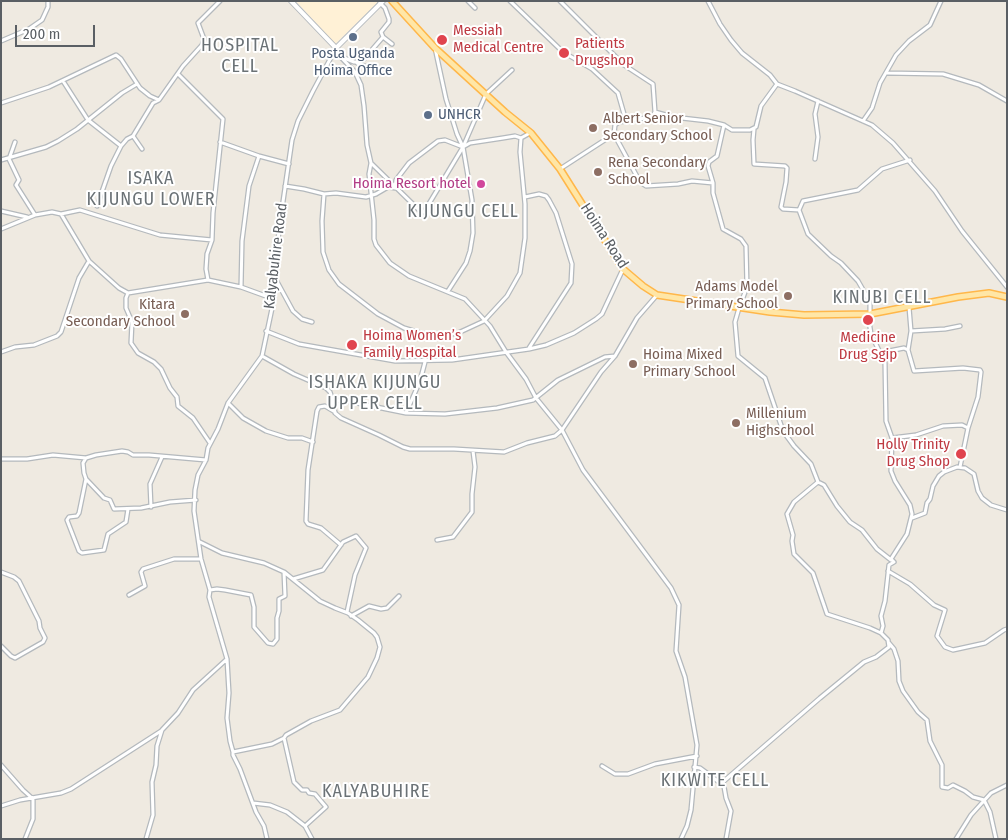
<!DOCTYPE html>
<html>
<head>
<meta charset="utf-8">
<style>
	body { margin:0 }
	#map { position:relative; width:1008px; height:840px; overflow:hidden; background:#efeae1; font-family:"Fira Sans Condensed",sans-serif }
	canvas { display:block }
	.frame { position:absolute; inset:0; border:2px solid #5a5f64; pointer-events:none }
	.scale { position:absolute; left:15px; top:25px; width:80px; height:22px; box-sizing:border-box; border:2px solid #5a5f64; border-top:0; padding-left:6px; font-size:15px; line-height:18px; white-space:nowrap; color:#5a5f64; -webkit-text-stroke:4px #fff; paint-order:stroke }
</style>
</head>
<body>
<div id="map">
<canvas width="1008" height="840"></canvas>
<div class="frame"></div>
<div class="scale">200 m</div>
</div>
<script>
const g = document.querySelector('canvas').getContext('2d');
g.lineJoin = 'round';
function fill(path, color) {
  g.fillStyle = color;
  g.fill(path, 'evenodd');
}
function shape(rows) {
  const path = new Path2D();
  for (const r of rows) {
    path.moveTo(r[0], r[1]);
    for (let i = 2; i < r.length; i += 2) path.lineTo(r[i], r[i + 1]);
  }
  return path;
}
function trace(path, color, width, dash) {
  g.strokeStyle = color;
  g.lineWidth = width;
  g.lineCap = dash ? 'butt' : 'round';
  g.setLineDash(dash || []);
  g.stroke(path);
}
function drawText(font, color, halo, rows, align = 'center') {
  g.font = font + ' "Fira Sans Condensed",sans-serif';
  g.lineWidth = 4;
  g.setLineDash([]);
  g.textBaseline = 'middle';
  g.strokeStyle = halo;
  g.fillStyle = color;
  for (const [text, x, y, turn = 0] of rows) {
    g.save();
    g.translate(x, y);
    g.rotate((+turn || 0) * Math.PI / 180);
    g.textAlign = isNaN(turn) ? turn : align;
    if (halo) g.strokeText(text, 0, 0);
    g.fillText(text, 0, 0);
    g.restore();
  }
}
const commercial = shape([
	[296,1,379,1,335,44]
]);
const minor = shape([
	[468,1,475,8],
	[510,1,563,52,592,69,618,93,624,114,629,121],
	[560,1,624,65,653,84,655,112,652,117,619,122,615,125,614,134,640,182,646,186,678,184,692,181,713,183],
	[708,1,720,24,731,40,742,53,770,75,777,84,795,91,872,125,893,143,935,191,962,231,1007,287],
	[380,3,385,8,389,19,389,22,381,32,383,37,392,44],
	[1,41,29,29,42,20,48,7,48,1],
	[435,48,446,99,457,134,463,147,472,200,473,233,470,251,466,263,448,291],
	[335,51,355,72,361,85,364,106,367,145,371,163,369,174,374,220,374,239,376,245,390,263,409,276,465,299,490,326,506,352,526,379,536,398,562,430,583,470,671,588,679,605,676,651,685,677,697,745,691,810,687,826,681,839],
	[342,57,354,62,359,62,364,59,383,37],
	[357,63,370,68],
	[887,73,943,74,979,85,1007,101],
	[178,74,223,119,213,213,212,240,207,254,206,269,208,280],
	[63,81,88,120,121,146],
	[1,103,49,87,116,55,121,59,140,88,150,96,159,100],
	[655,112,673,117,708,121,724,125,732,130,750,130,756,127,761,106,777,84],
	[863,121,872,108,880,83,896,55,909,41,930,25,941,1],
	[724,125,717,156,709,162,708,166,713,183,713,193,723,229,741,239,746,246,747,287,739,308,735,322,738,356,765,378,783,431,794,446,811,464,818,482,824,485,837,506,850,522,862,530,877,549,891,560],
	[754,129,753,140,754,164,785,166,787,168,786,182,781,207,783,209,799,210],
	[133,136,142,149],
	[15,142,9,159,19,180,16,185,35,215],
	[220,142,259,156,289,164],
	[815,159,818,137,815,114,818,101],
	[1,160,46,147,58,141,77,129,122,93,137,84],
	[371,163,419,210,424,212,463,147,486,94,512,70],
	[560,169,614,134],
	[285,186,304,189,324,194,336,193,366,197,376,194,388,187,395,188,396,180,409,163,438,141,445,140,463,147,470,143,503,138,515,136,521,138,530,133],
	[324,194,322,221,323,252,329,270,339,284,378,314,404,328,427,335,439,336,458,333,484,321,507,296,520,273,525,238,525,204,520,152,521,138],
	[525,197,539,194,546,196,549,200,556,213,572,264,571,283,529,348],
	[97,206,111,166,121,146,127,139,133,136,153,103,159,100,183,66,202,45,204,39,198,23,220,1],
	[1,211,27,217],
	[61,214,89,261,119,288,128,293,208,280,241,287,274,299],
	[1,229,35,215,52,212,61,214,80,210,160,235,212,240],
	[275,278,293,311,302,319,312,322],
	[241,287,242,241,249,186,259,156],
	[128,293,126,298,126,308,132,322,131,343,138,353,154,362,161,369,170,388,177,397,178,406,193,418,210,443],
	[870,314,870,302,858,281,841,263,831,256,808,234,799,210,803,201,858,190,882,169,910,160],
	[266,331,299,344,395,361,452,360,529,349,546,345,574,333,596,319,602,314,623,269],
	[911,331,945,329,960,326],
	[908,350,914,371,963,368,980,370,981,372,978,397,968,428,960,467],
	[1,352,15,347,34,345,57,336,61,332,79,278,89,261],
	[879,353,904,348,908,350,911,331,909,307],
	[262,356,294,374,326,388,330,392,333,401,335,413,341,418,379,435,403,447,410,449,454,449,504,452,527,443,555,436,562,430,601,372,615,356,637,318,657,295],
	[333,401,342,400,406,413,445,414,497,408,533,400,558,380,605,357,615,356],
	[228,403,243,418,266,431,288,438,302,438,313,442],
	[335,412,325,406,319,407,317,411,308,470,306,521,308,524,321,528,341,545],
	[406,413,420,381,425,362],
	[892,438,916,435,943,426,962,425,968,428],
	[86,458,83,463,84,473,86,479,104,498,110,500,114,509,141,508,170,502,196,500],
	[1,459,27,459,53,455,86,458,96,455,122,451,128,452,133,455,149,455,206,460],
	[86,479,79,513,77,516,69,517,67,520,79,551,82,553,104,550,108,534,126,522,128,509],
	[818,482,794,502,787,514,793,535,792,541,794,554,813,573,827,614,870,628,881,633],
	[151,507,150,484,162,457],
	[912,518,925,513,927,503,930,499,933,486,939,476,944,472,957,467,965,468,974,474,978,491,982,498,991,505,1007,510],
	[437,540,453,537,472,512,472,494,475,467,473,451],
	[200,542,222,553,264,563,284,572,320,601,335,608,348,613,358,620,374,633,377,637,380,647,377,658,368,677,340,710,311,721,286,735,284,738,272,744,233,752],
	[888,571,910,584,934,605,945,610,937,636,945,647,953,650,985,643,1004,630,1007,629],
	[1,572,14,577,19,581,39,621,40,628,45,638,43,642,15,658,11,656,1,646],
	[293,579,323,570,343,542,356,536,366,548,355,575,347,612],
	[210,590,217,589,225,590,251,595,254,607,254,627,268,643,273,644,277,639,277,618,279,611,279,599,285,596,284,572],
	[129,595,145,586,141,572,143,569,174,559,201,559],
	[351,616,369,606,381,609,387,608,399,596],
	[889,643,894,649,898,661,899,681,903,691,918,712,927,720,930,741,942,765,942,787,948,788,953,785,965,791,973,797,984,800,990,812,996,839],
	[284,738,294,782,302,790,307,790,309,793,315,794,326,807,305,826],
	[1,765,23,790,33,799,33,819,25,839],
	[602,766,615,774,628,774,655,764,697,756],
	[694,767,700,768,719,782,724,781,820,698,864,662,876,657,889,647,888,640,881,633,883,626,881,616,885,601,889,565,894,562,891,559,907,534,912,514,910,505,895,481,891,471,892,438,886,421,885,363,871,334,868,314],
	[723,781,726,798,731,811,726,839],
	[253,803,270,805,287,812,305,826,312,839],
	[1,806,20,800,61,793,71,789,161,731],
	[146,839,153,815,152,782,156,765,157,746,162,730,178,713,193,690,227,659],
	[267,839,264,826,256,812,240,769,233,755,233,752,230,741,227,718,229,693,227,659,209,597,210,590,201,559,194,511,195,490,198,475,206,460,208,448,218,429,228,403,262,356,274,299,279,229,292,140,298,121,313,91,335,50],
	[956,839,971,815,991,793,1007,785]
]);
const tertiary = shape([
	[291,1,336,48,383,1]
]);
const primary = shape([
	[392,1,435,48,505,112,531,133,560,169,623,269,643,286,657,295,770,312,804,315,870,314,958,297,989,293,1007,297]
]);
const markers = [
	[353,37,5,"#5c6f8a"],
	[442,40,6,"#e0444e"],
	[564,53,6,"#e0444e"],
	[428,115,5,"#5c6f8a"],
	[593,128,5,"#8d6e63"],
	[598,172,5,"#8d6e63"],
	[481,184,5,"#d1479c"],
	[788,296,5,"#8d6e63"],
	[185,314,5,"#8d6e63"],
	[868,320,6,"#e0444e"],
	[352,345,6,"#e0444e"],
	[633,364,5,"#8d6e63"],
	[736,423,5,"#8d6e63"],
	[961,454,6,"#e0444e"]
];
const healthNames = [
	["Messiah",453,31],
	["Medical Centre",453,48],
	["Patients",575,44],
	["Drugshop",575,61],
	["Hoima Women’s",363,336],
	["Family Hospital",363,353],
	["Medicine",868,338,"center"],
	["Drug Sgip",868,355,"center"],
	["Holly Trinity",950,445,"right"],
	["Drug Shop",950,462,"right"]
];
const serviceNames = [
	["Posta Uganda",353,54],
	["Hoima Office",353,71],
	["UNHCR",438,115,"left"]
];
const educationNames = [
	["Albert Senior",603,119],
	["Secondary School",603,136],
	["Rena Secondary",608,163],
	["School",608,180],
	["Adams Model",778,287,"right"],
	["Primary School",778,304,"right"],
	["Kitara",175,305,"right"],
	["Secondary School",175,322,"right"],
	["Hoima Mixed",643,355],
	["Primary School",643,372],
	["Millenium",746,414],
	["Highschool",746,431]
];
const hotelNames = [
	["Hoima Resort hotel",471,184]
];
const streetNames = [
	["Hoima Road",604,236,57],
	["Kalyabuhire Road",276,256,-83]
];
const quarterNames = [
	["HOSPITAL",240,46],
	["CELL",240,67],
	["ISAKA",151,179],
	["KIJUNGU LOWER",151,200],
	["KIJUNGU CELL",463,212],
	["KINUBI CELL",882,298],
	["ISHAKA KIJUNGU",375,383],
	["UPPER CELL",375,404],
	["KIKWITE CELL",715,781],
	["KALYABUHIRE",376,792]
];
fill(commercial, '#fff1d6');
trace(minor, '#b4b9bd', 5.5);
trace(tertiary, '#b4b9bd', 6);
trace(primary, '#ffb74a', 8);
trace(minor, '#fff', 3);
trace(tertiary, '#fff', 4);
trace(primary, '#ffe6a6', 5);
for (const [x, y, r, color] of markers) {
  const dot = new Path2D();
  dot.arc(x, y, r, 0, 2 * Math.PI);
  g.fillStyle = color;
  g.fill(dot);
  trace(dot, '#fff', 2);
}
drawText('15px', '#be3a42', '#fff', healthNames, 'left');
drawText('15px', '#4e5e75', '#fff', serviceNames);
drawText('15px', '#785e54', '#fff', educationNames, 'left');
drawText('15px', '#b23c85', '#fff', hotelNames, 'right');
drawText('15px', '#5a5f64', '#fff', streetNames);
g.letterSpacing = '1px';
drawText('18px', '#6b7276', '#fff', quarterNames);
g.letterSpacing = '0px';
</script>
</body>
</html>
